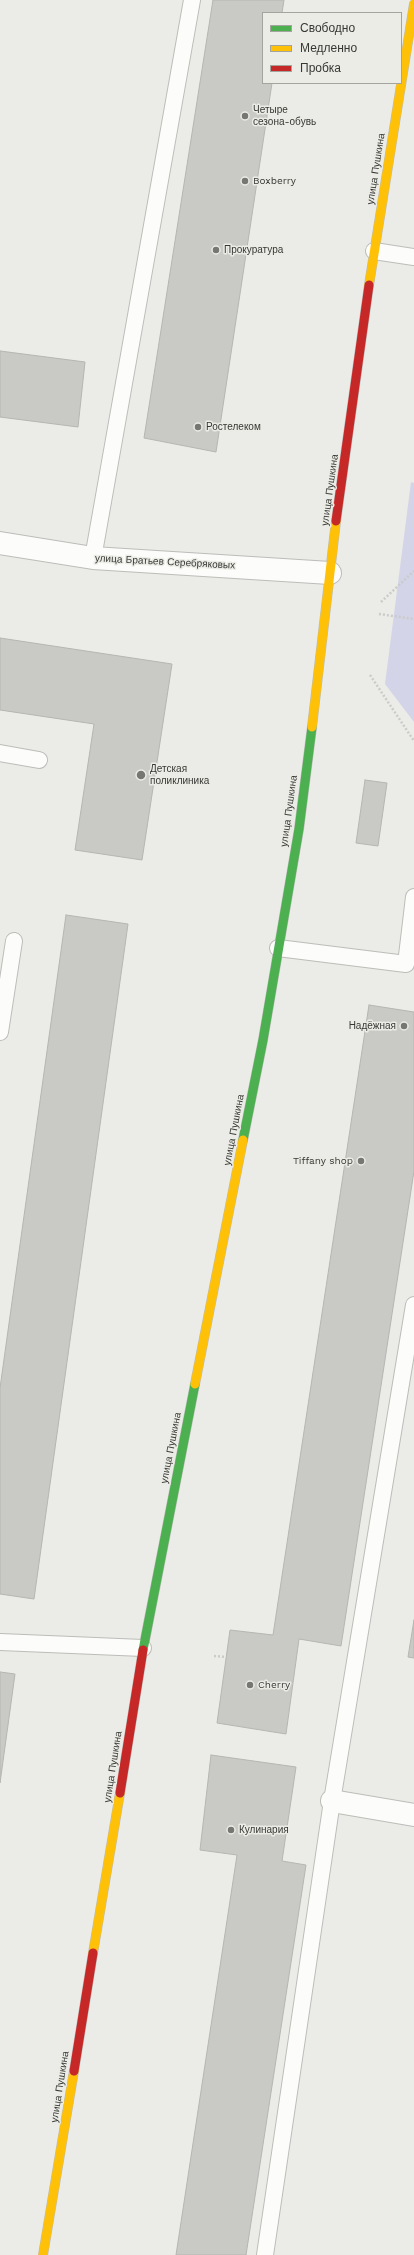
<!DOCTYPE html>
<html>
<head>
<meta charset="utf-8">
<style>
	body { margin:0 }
	#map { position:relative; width:414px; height:2255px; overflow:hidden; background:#ebebe7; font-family:"Work Sans",sans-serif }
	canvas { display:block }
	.legend { position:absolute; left:262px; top:12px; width:140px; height:72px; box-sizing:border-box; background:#ecece6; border:1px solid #a4a49f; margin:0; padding:5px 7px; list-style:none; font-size:12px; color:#373735 }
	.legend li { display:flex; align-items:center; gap:8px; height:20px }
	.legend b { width:20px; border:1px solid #a4a49f }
</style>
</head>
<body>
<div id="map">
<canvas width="414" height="2255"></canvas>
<ul class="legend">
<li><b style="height:5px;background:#4caf50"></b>Свободно</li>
<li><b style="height:5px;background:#ffc107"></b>Медленно</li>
<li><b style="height:5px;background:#c62828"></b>Пробка</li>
</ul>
</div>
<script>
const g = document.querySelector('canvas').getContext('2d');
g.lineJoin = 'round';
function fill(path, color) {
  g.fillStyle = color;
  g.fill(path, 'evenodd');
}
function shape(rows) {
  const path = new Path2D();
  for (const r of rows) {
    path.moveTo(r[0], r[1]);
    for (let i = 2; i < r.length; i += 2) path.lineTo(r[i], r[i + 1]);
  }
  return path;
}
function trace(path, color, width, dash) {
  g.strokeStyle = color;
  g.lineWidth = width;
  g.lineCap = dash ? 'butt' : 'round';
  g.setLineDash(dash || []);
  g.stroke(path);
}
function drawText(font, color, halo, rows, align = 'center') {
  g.font = font + ' "Work Sans",sans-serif';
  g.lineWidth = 3;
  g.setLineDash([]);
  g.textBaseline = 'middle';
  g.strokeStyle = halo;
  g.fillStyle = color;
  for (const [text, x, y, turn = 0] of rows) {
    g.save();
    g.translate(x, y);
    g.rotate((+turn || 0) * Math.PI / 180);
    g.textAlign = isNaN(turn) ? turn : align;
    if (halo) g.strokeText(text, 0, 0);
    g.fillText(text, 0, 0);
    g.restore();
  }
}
const green = shape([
	[411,482,414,483,414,722,385,684]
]);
const building = shape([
	[213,0,284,0,282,13,263,13,263,83,272,83,216,452,144,438,213,0],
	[0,351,85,362,78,427,0,417,0,351],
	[0,638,172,664,142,860,75,850,94,724,0,710,0,638],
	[365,780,387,783,378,846,356,843,365,780],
	[66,915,128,924,34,1599,0,1594,0,1388,66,915],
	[369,1005,414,1012,414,1171,341,1646,299,1639,286,1734,217,1723,230,1630,273,1635,369,1005],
	[414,1620,414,1658,408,1657,414,1620],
	[0,1672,15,1674,0,1783,0,1672],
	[211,1755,296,1767,282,1861,306,1865,246,2255,176,2255,237,1855,200,1850,211,1755]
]);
const path = shape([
	[381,602,414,571],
	[379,614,414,619],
	[370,675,414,741],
	[214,1656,226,1657]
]);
const lane = shape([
	[374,251,414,257],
	[93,558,192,0],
	[0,753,39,760],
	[278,948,406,964,414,897],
	[0,1032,14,941],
	[0,1642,143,1648],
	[265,2255,332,1801,414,1305]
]);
const street = shape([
	[0,543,93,558,330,573],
	[332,1801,414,1815]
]);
const fast = shape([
	[243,1140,263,1040,299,829,312,727],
	[143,1650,195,1384]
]);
const slow = shape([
	[369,285,414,4],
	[312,727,336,521],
	[195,1384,243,1140],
	[93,1953,120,1793],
	[43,2255,74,2071]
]);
const jam = shape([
	[336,521,369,285],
	[120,1793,143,1650],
	[74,2071,93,1953]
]);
const markers = [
	[245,116,4,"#767673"],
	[245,181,4,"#767673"],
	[216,250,4,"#767673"],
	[198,427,4,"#767673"],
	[141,775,5,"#767673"],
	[404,1026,4,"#767673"],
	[361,1161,4,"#767673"],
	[250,1685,4,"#767673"],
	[231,1830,4,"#767673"]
];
const poiNames = [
	["Четыре",253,110],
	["сезона-обувь",253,122],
	["Boxberry",253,181],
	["Прокуратура",224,250],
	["Ростелеком",206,427],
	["Детская",150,769],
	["поликлиника",150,781],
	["Надёжная",396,1026,"right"],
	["Tiffany shop",353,1161,"right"],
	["Cherry",258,1685],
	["Кулинария",239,1830]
];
const streetNames = [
	["улица Пушкина",376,169,-81],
	["улица Пушкина",330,490,-82],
	["улица Братьев Серебряковых",165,562,3],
	["улица Пушкина",289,811,-82],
	["улица Пушкина",234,1130,-79],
	["улица Пушкина",171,1448,-79],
	["улица Пушкина",113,1767,-81],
	["улица Пушкина",60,2087,-81]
];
fill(green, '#d3d4e8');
fill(building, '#c9c9c6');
trace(building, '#b5b5b2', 1);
trace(lane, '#bcbcb9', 18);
trace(street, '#bcbcb9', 24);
trace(fast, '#bcbcb9', 10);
trace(slow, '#bcbcb9', 10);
trace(jam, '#bcbcb9', 10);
trace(path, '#cbcbca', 2.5, [2, 2]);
trace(lane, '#fcfcfb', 16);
trace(street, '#fcfcfb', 22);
trace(fast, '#4caf50', 9);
trace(slow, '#ffc107', 9);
trace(jam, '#c62828', 9);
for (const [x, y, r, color] of markers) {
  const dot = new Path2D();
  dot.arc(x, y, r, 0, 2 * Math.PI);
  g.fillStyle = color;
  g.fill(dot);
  trace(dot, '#ecece6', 1.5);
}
drawText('10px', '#373735', '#ecece6', poiNames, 'left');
drawText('10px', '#373735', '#ecece6', streetNames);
</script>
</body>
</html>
